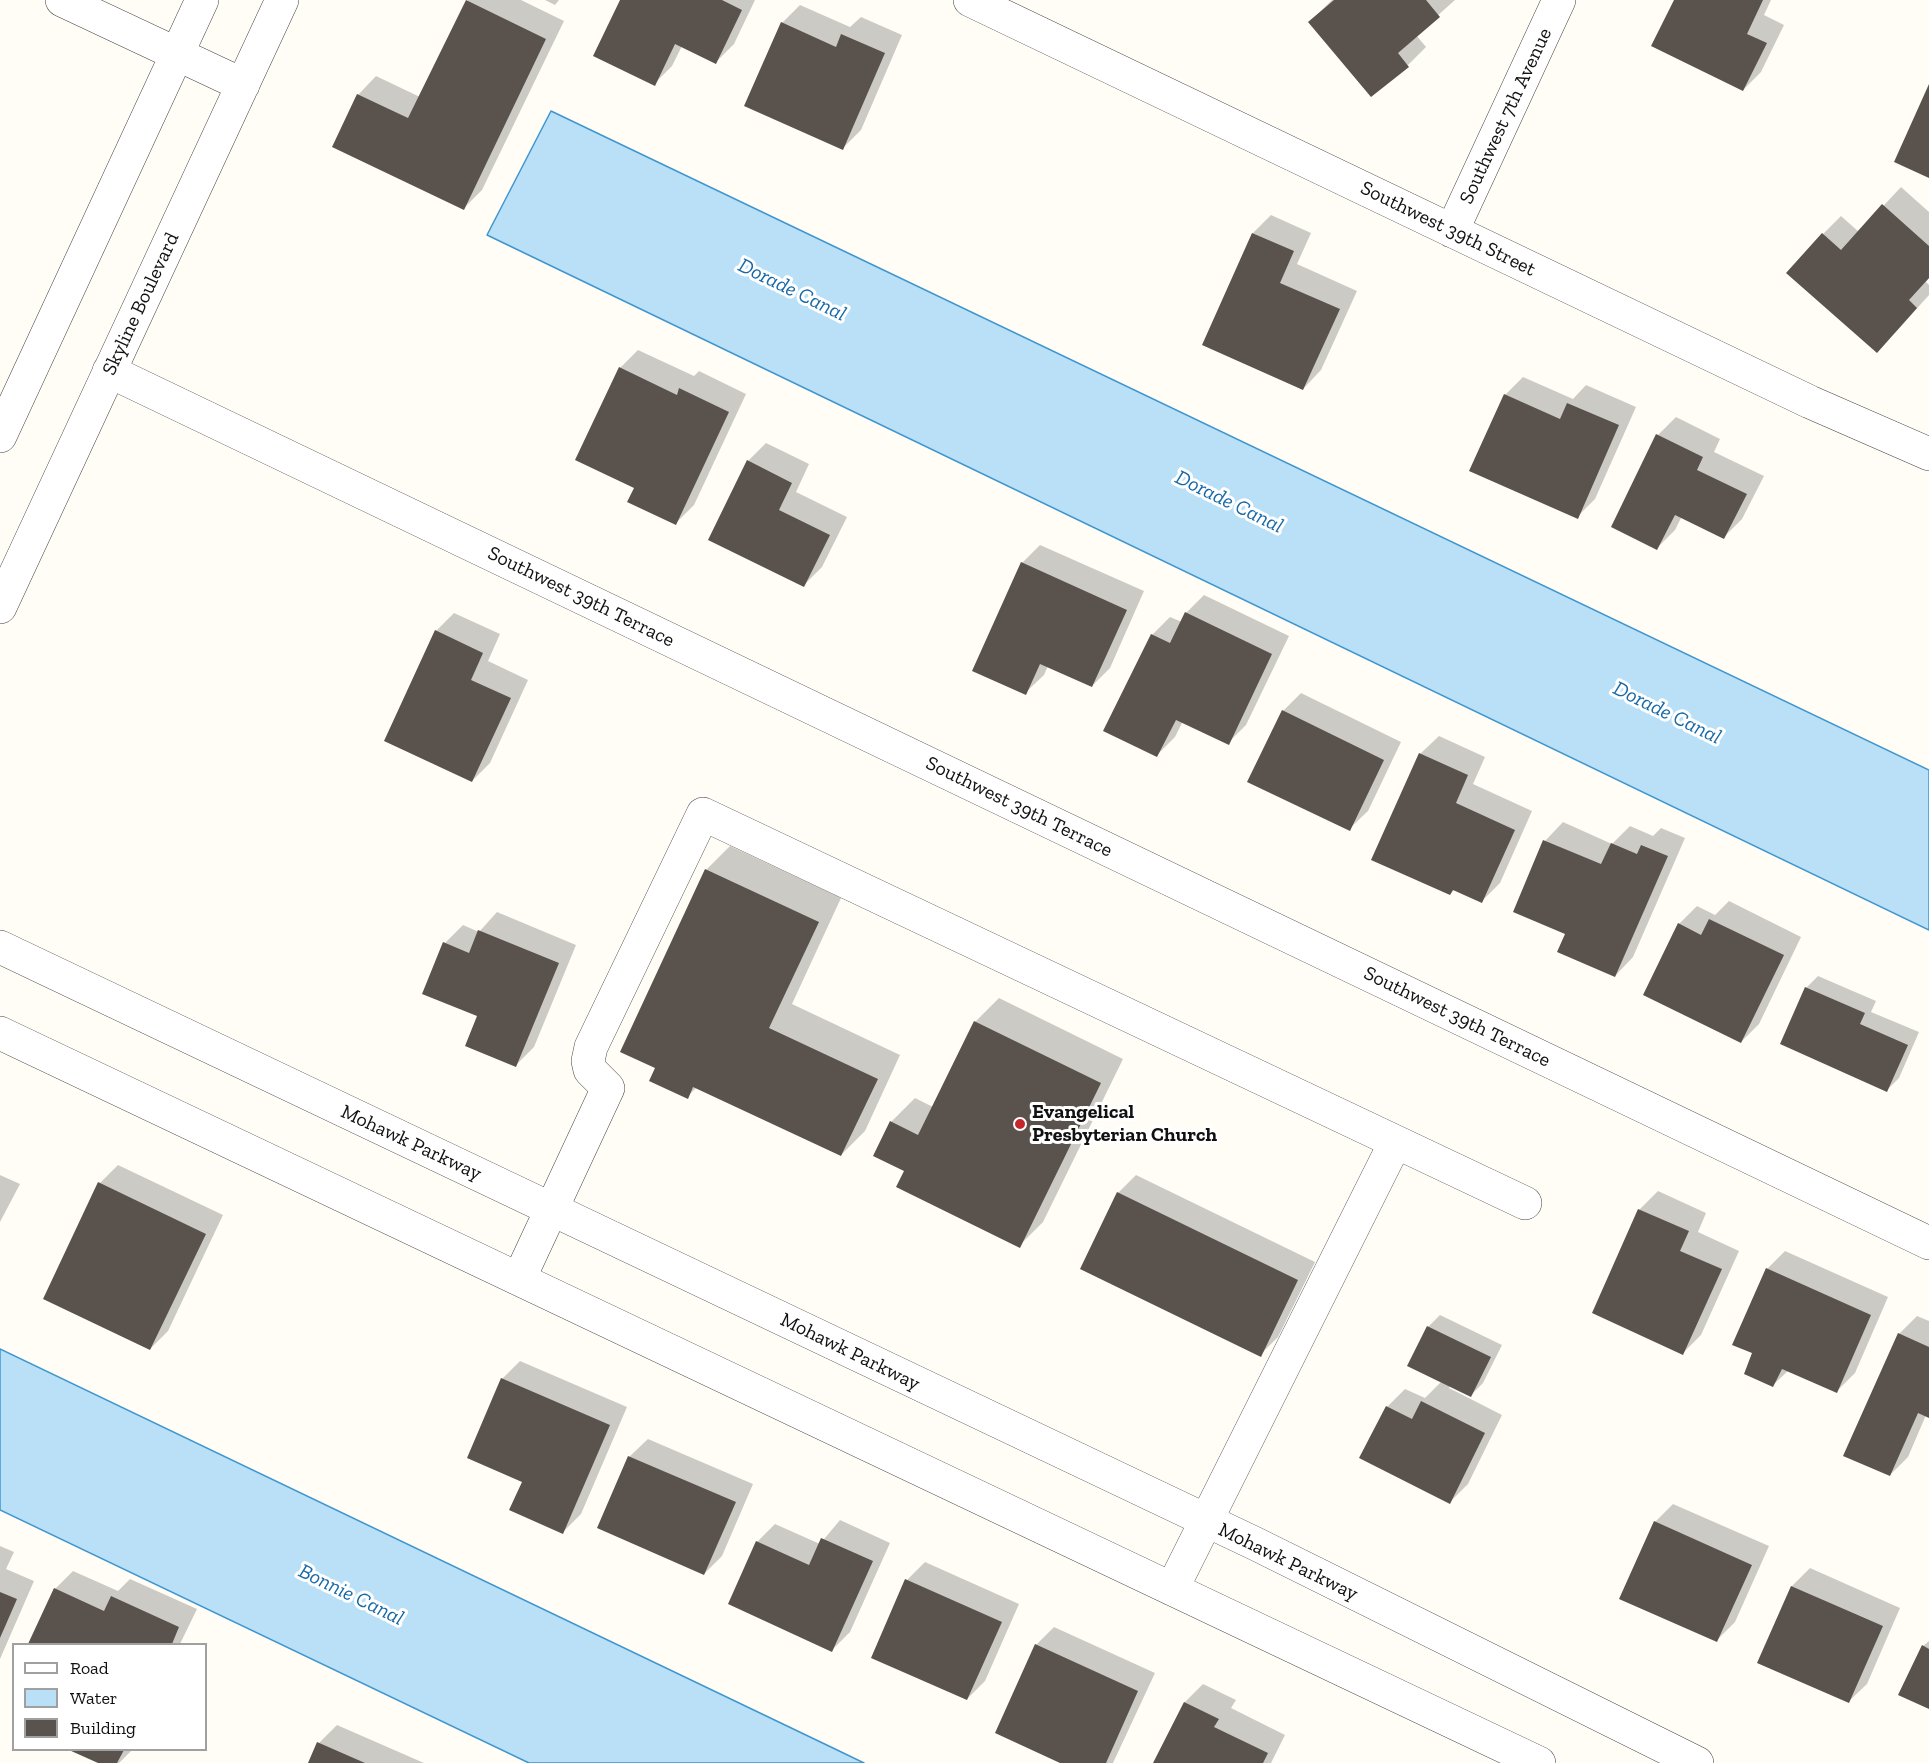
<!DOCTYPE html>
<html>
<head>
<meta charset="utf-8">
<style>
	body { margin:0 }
	#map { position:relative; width:1929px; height:1763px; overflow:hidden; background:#fffdf5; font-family:"Zilla Slab",serif }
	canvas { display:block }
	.legend { position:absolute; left:12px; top:1643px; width:195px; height:108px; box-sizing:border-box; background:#fff; border:2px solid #a0a0a0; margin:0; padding:8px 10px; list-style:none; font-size:18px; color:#111 }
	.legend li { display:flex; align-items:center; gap:12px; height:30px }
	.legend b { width:30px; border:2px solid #a0a0a0 }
</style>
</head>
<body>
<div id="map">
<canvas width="1929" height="1763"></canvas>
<ul class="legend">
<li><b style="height:8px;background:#fff"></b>Road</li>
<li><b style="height:16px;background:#b9e0f7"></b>Water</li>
<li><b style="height:16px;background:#5a524d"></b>Building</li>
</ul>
</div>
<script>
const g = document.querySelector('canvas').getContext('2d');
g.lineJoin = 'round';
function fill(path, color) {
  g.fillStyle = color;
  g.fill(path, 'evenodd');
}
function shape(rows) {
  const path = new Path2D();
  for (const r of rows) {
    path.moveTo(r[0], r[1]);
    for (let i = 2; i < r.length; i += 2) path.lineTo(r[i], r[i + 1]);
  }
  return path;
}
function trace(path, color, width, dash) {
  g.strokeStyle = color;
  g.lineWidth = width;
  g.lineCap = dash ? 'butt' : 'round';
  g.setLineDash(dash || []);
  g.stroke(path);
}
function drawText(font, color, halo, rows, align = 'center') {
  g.font = font + ' "Zilla Slab",serif';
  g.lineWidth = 6;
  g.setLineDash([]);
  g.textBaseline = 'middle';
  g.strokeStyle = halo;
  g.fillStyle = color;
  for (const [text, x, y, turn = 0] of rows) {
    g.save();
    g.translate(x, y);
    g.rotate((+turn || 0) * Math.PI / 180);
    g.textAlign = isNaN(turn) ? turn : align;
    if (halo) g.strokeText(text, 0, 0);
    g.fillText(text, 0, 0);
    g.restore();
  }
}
const water = shape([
	[551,111,1929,770,1929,930,487,235,551,111],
	[0,1349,833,1748,864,1763,529,1763,0,1510,0,1349]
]);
const shadow = shape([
	[468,0,521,0,564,21,482,190,464,208,334,146,358,95,376,76,420,97],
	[545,0,559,0,555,5],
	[622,0,755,0,734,44,716,62,682,46,672,66,654,84],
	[1332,0,1455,0,1416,35,1426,47,1408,65,1310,22],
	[1675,0,1771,0,1764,15,1784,25,1761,72,1743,90],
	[800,5,850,27,861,17,902,35,861,130,843,148,782,23],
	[1901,187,1929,212,1929,278,1926,282,1929,285,1929,295,1895,333,1823,234,1841,216,1859,232],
	[1271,215,1311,233,1297,264,1357,291,1321,370,1303,389,1204,344,1253,233],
	[638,350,694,376,699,371,746,394,694,505,676,523,635,488,620,368],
	[1523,377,1573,399,1586,385,1636,407,1595,499,1577,517,1505,395],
	[1676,417,1720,439,1714,452,1764,476,1742,519,1724,537,1682,516,1675,530,1657,548,1613,526,1658,435],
	[766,443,809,464,796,492,847,517,822,567,804,585,748,461],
	[1040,545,1144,591,1110,668,1092,686,1048,666,1044,675,1025,693,1022,563],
	[1204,595,1289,636,1246,725,1228,743,1183,721,1175,737,1157,755,1152,635,1170,617,1182,622,1186,613],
	[454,613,500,634,488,661,528,680,490,763,472,781,436,631],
	[1301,693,1401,742,1368,811,1349,829,1283,711],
	[1439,736,1485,757,1473,784,1532,811,1500,883,1482,901,1455,889,1450,894,1373,859,1420,754],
	[1563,822,1612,844,1630,826,1653,836,1661,828,1685,838,1633,957,1615,976,1567,934,1514,911,1545,841],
	[730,846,841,898,792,1004,900,1055,865,1131,841,1155,697,1087,687,1097,657,1067,706,870],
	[1729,901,1801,937,1759,1024,1741,1042,1679,924,1697,906,1715,915],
	[497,912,576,945,534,1047,516,1065,479,1015,445,943,463,925,479,932],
	[1818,976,1876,1001,1871,1012,1919,1032,1899,1078,1887,1090,1806,988],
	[999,998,1123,1059,1043,1222,1019,1246,906,1170,891,1122,915,1098,933,1107,975,1022],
	[118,1165,223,1215,168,1331,150,1349,100,1183],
	[0,1175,20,1184,0,1222],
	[1136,1175,1315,1262,1278,1337,1260,1355,1118,1193],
	[1658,1191,1706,1213,1698,1232,1739,1251,1701,1335,1683,1353,1594,1313,1640,1209],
	[1785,1251,1888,1297,1855,1373,1837,1391,1789,1370,1773,1385,1754,1352,1767,1269],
	[1440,1315,1502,1345,1483,1383,1471,1395,1451,1385,1449,1388,1502,1415,1468,1484,1450,1502,1387,1407,1405,1389,1425,1398,1442,1381,1428,1327],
	[1917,1316,1929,1321,1929,1417,1926,1415,1908,1457,1890,1475,1899,1334],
	[520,1361,627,1407,581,1514,563,1532,524,1481,502,1379],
	[648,1439,753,1484,722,1556,704,1574,629,1457],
	[1673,1504,1769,1546,1735,1622,1717,1640,1655,1522],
	[840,1520,890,1543,850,1632,832,1650,757,1542,775,1524,820,1544],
	[0,1546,14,1552,6,1569,34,1581,0,1659],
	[925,1562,1019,1604,985,1681,967,1699,907,1580],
	[1810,1568,1900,1608,1867,1684,1848,1702,1759,1662,1792,1586],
	[73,1571,118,1591,130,1579,197,1609,180,1644,30,1644,55,1589],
	[1054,1627,1155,1673,1113,1763,1064,1763,1036,1645],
	[1929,1641,1929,1707,1923,1646],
	[1203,1684,1236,1700,1231,1708,1285,1735,1271,1763,1154,1763,1185,1702],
	[337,1725,424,1763,310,1763,319,1743],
	[72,1750,132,1750,119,1763,102,1763]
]);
const building = shape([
	[466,0,546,39,464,210,332,147,357,94,408,118],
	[620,0,722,0,742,10,716,64,675,44,655,86,593,56],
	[1334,0,1426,0,1440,17,1398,53,1409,67,1371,97,1308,22],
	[1674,0,1763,0,1747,34,1767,43,1743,91,1651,46],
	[781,22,836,47,841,34,885,53,843,150,744,106],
	[1929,84,1929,178,1894,162],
	[1882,204,1929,246,1929,278,1909,300,1917,308,1877,353,1786,273,1822,233,1841,250],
	[1252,233,1294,251,1280,283,1340,309,1303,390,1202,345],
	[619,367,677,395,679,388,729,412,676,525,627,502,634,488,575,460],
	[1504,394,1560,419,1567,403,1619,425,1578,519,1469,471],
	[1656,434,1703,457,1697,470,1747,494,1724,539,1675,515,1657,550,1611,527],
	[747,460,792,483,779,510,830,535,804,587,708,540],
	[1021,562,1127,610,1092,687,1040,664,1026,695,972,671],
	[1185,612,1272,654,1229,745,1176,720,1157,757,1103,731,1151,634,1170,643],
	[435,630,483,653,471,680,511,698,472,782,384,741],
	[1282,710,1384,760,1350,831,1247,782],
	[1419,753,1468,775,1456,803,1515,830,1482,903,1453,890,1450,895,1371,860],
	[1543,840,1601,864,1611,843,1637,854,1641,845,1668,856,1615,977,1557,952,1565,934,1513,912],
	[705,869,819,922,769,1028,878,1079,841,1156,693,1087,688,1099,649,1081,655,1068,620,1052],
	[1709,919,1784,955,1741,1043,1643,995,1678,923,1701,935],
	[478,930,559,963,516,1067,465,1046,477,1016,422,994,443,942,469,953],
	[1805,987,1865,1013,1860,1024,1908,1045,1887,1092,1780,1044],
	[974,1021,1101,1083,1020,1248,896,1187,904,1171,873,1156,890,1121,918,1135],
	[98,1182,206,1234,150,1350,43,1299],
	[1117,1192,1298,1280,1261,1357,1080,1269],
	[1638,1209,1689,1231,1680,1251,1722,1269,1683,1355,1592,1313],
	[1766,1268,1871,1315,1837,1393,1782,1369,1773,1387,1744,1374,1752,1353,1732,1345],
	[1427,1326,1491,1357,1471,1397,1407,1366],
	[1898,1333,1929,1347,1929,1418,1918,1413,1890,1476,1843,1456],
	[501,1378,610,1425,563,1534,509,1510,522,1482,467,1458],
	[1421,1401,1485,1433,1450,1504,1359,1458,1386,1406,1412,1419],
	[628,1456,736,1502,704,1575,597,1528],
	[1654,1521,1752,1565,1717,1642,1619,1599],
	[821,1538,873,1561,832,1652,728,1604,756,1541,809,1565],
	[905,1579,1002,1622,967,1700,871,1658],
	[1791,1586,1883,1626,1849,1703,1757,1663],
	[54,1588,104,1611,111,1596,179,1627,172,1644,28,1644],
	[0,1592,17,1599,0,1638],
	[1035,1644,1138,1691,1106,1763,1060,1763,995,1733],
	[1922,1645,1929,1649,1929,1709,1898,1695],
	[1184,1702,1219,1719,1214,1727,1268,1753,1263,1763,1153,1763],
	[317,1742,365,1763,308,1763],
	[69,1750,124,1750,117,1763,98,1763]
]);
const minor = shape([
	[62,0,243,85],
	[970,0,1810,402,1929,454],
	[1452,231,1559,0],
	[109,371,1929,1243],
	[0,436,202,0],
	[0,607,282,0],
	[0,947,1256,1544,1697,1763],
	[0,1033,1539,1763],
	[519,1279,608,1088,590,1070,588,1061,591,1047,703,814,1525,1203],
	[1172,1589,1395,1143]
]);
const markers = [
	[1020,1124,6,"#c4262e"]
];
const streetNames = [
	["Southwest 7th Avenue",1506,116,-65],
	["Southwest 39th Street",1448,229,26],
	["Skyline Boulevard",141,304,-65],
	["Southwest 39th Terrace",581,597,26],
	["Southwest 39th Terrace",1019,807,26],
	["Southwest 39th Terrace",1457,1017,26],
	["Mohawk Parkway",411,1143,25],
	["Mohawk Parkway",850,1352,26],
	["Mohawk Parkway",1288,1562,26]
];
const poiNames = [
	["Evangelical",1032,1112],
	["Presbyterian Church",1032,1135]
];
const waterNames = [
	["Dorade Canal",792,290,26],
	["Dorade Canal",1229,502,26],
	["Dorade Canal",1667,713,26],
	["Bonnie Canal",351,1595,26]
];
fill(water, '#b9e0f7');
trace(water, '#3f96cf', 1.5);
fill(shadow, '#0003');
fill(building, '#5a524d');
trace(minor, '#444', 34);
trace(minor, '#fff', 33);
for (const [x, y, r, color] of markers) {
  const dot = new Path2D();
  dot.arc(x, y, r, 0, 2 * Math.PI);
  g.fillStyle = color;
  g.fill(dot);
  trace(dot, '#fff', 2);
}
drawText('20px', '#111', '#fff', streetNames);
drawText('bold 20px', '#111', '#fff', poiNames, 'left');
drawText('italic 21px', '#1768a6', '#fff', waterNames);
</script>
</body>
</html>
